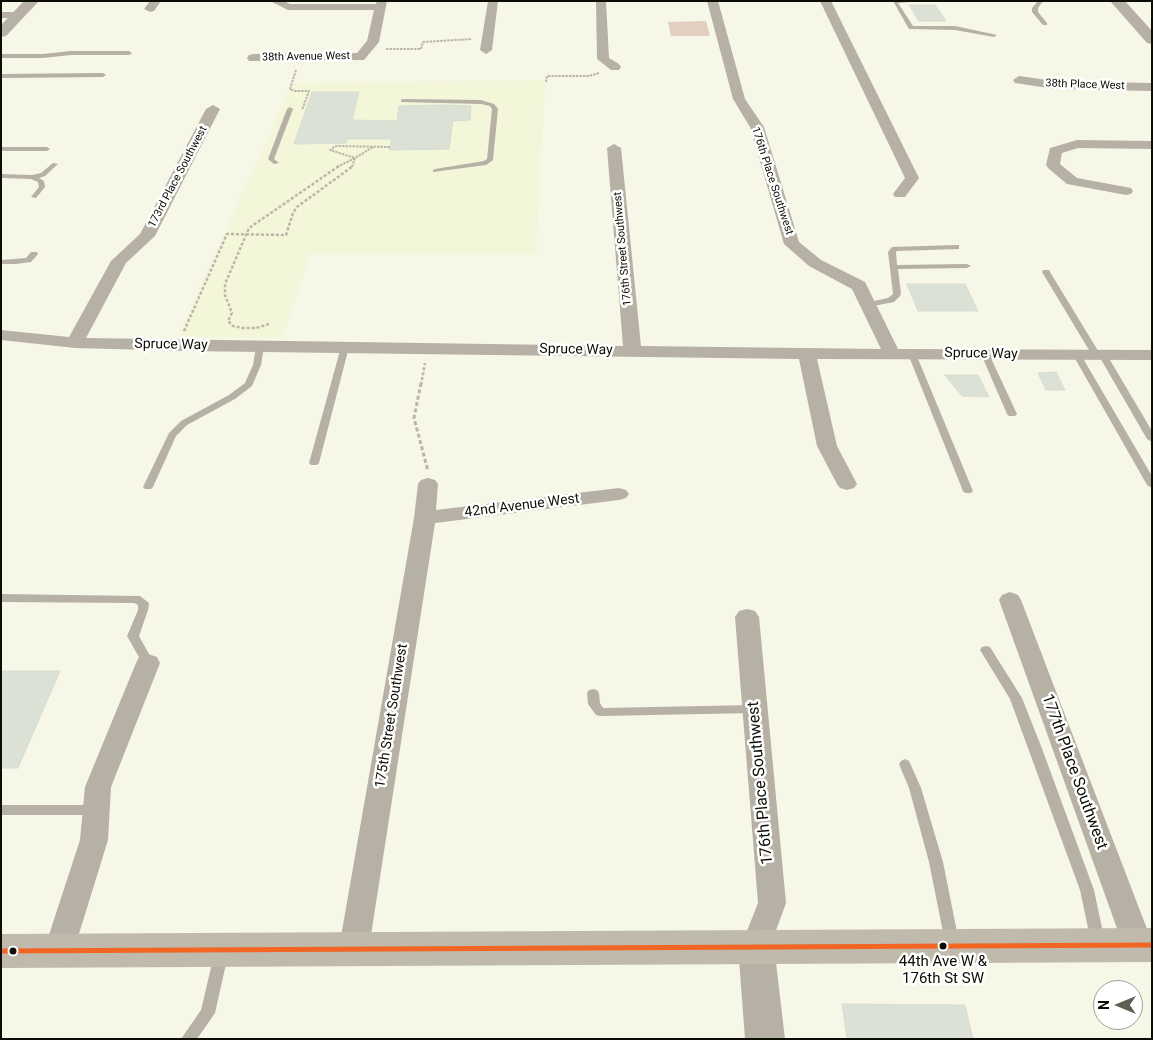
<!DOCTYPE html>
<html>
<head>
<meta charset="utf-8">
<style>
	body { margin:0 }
	#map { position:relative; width:1153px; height:1040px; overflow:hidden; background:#f6f7e7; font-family:Roboto,sans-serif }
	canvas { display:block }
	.frame { position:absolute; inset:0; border:2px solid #0c0d04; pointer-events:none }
	.north { position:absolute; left:1093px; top:980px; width:50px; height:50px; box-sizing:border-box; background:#fff; border:1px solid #9e9e9b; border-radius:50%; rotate:270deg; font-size:14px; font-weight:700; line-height:20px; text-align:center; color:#0c0d04 }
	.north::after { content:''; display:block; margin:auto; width:18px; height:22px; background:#5e5f53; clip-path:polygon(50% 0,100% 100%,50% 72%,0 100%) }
</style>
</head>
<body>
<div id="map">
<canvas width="1153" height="1040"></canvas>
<div class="frame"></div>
<div class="north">N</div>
</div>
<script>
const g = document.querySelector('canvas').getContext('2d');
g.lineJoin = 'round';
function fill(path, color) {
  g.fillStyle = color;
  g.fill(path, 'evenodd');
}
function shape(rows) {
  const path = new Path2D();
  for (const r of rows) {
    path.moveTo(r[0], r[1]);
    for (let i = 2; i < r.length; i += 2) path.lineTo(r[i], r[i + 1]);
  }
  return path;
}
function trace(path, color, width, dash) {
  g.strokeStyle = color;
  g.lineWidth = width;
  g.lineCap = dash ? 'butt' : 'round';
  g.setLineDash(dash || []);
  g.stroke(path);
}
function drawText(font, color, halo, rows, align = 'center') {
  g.font = font + ' Roboto,sans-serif';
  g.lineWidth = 5;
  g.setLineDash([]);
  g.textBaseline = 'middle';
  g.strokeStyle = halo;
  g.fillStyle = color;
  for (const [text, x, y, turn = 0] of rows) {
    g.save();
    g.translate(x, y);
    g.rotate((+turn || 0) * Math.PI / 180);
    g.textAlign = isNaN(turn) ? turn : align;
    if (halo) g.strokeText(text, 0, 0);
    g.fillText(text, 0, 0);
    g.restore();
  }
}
const built = shape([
	[545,80,536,254,310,254,282,338,177,337,293,83]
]);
const forest = shape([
	[706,21,710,36,671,36,668,22]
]);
const building = shape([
	[909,5,935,5,946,21,919,21,909,5],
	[312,92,359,92,352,120,397,121,399,106,444,105,471,106,470,120,453,121,449,149,389,150,392,139,347,139,346,143,294,144,312,92],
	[907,284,965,284,978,311,918,311,907,284],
	[1056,372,1065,390,1046,390,1038,373,1056,372],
	[945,375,978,375,989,397,962,396,945,375],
	[1,671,60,671,18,768,1,768,1,671],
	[842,1004,965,1005,973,1039,847,1039,842,1004]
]);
const pathFar2 = shape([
	[386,49,421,49,423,42,472,39],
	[296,70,290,89,294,91,309,91,302,110],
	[546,82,547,76,589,76,599,73],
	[337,167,355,158,330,150,336,146,390,147],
	[352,167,355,158,373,147]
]);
const pathFar1 = shape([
	[269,324,256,328,243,328,233,326,228,321,232,313,225,295,225,284,249,228,339,166],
	[184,331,227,234,286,235,293,213,297,207,353,166],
	[421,385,425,363]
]);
const path = shape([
	[421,383,414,418,428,471]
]);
const service = shape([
	[893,1,921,1,898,3,913,26,955,26,997,35,994,37,955,30,909,29,893,1],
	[1038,1,1043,1,1038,8,1038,12,1047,23,1047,25,1043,25,1032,12,1032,8,1038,1],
	[71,51,129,51,132,53,129,55,71,55,43,58,1,58,1,54,43,54,71,51],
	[1,74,103,73,106,75,103,77,1,78,1,74],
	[403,99,481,100,494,104,498,109,493,160,486,165,433,172,433,170,435,169,484,161,487,159,492,109,490,106,481,104,401,102,401,100,403,99],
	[290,107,293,109,274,159,279,163,274,164,268,159,287,109,290,107],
	[1,147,47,147,50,149,47,151,1,151,1,147],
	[53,163,58,164,45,176,39,178,44,181,45,187,36,198,31,197,39,187,38,182,31,179,1,178,1,174,32,175,41,173,53,163],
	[956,245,959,245,959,249,897,251,896,252,897,265,967,264,971,266,967,268,898,269,901,294,900,296,894,302,868,307,864,305,865,303,888,298,893,294,888,252,892,247,956,245],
	[31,252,37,252,38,254,31,262,16,264,1,264,1,260,26,258,31,252],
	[1043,270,1049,270,1050,272,1100,354,1103,352,1107,355,1152,431,1152,442,1147,439,1099,356,1096,358,1092,355,1042,272,1043,270],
	[260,344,264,347,261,365,252,386,235,399,187,425,176,436,153,487,151,489,145,489,143,487,169,433,181,421,229,395,245,383,253,365,256,347,260,344],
	[345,344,349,347,319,463,317,465,311,465,309,463,341,347,345,344],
	[912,351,916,354,973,491,971,493,965,493,963,491,908,354,912,351],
	[985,351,989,354,1017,414,1015,416,1009,416,1007,414,981,354,985,351],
	[1077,352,1081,355,1152,476,1152,488,1147,485,1073,355,1077,352],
	[1,594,140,596,149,603,148,610,139,636,154,663,152,666,144,666,127,636,138,610,138,605,134,603,1,602,1,594],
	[986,646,990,647,1022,698,1041,746,1094,890,1105,942,1103,946,1098,948,1093,946,1091,942,1080,890,1010,699,980,650,982,647,986,646],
	[593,689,597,690,599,693,600,703,603,708,754,705,758,706,760,709,758,712,754,713,600,716,596,715,588,704,587,693,589,690,593,689],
	[905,759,909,761,921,788,943,862,959,942,957,946,952,948,947,946,945,942,929,862,909,788,899,764,901,761,905,759],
	[1,805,95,805,100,806,101,810,100,814,95,815,1,815,1,805],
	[221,949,226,951,228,955,215,1013,197,1039,181,1039,201,1010,214,955,216,951,221,949]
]);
const minor = shape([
	[150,1,161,1,154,11,150,12,144,9,150,1],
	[270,1,284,1,290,4,376,4,377,1,387,1,379,42,364,60,249,61,247,58,249,55,253,54,357,53,367,41,374,10,288,10,270,1],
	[488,1,498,1,492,50,486,54,480,50,488,1],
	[596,1,606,1,609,58,619,64,621,67,619,70,611,70,597,59,596,1],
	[707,1,718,1,745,99,764,127,799,242,821,260,865,282,898,349,1152,350,1152,360,817,359,837,446,857,484,854,488,847,490,840,488,837,484,817,446,799,359,186,351,75,348,1,340,1,330,69,337,111,261,140,234,206,109,213,105,220,109,155,236,126,263,86,338,623,346,607,148,614,144,621,148,641,346,881,349,852,289,809,266,784,244,750,127,733,99,707,1],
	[820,1,831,1,919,178,905,197,895,197,893,194,905,178,820,1],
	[1,12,19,12,25,15,19,18,1,18,1,12],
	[1019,76,1055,81,1152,83,1152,91,1055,89,1015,83,1013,80,1019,76],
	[1077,140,1152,141,1152,149,1078,148,1062,153,1060,164,1077,178,1131,188,1133,191,1131,194,1126,195,1067,184,1048,168,1046,165,1050,148,1077,140],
	[428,478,435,480,438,484,436,510,619,488,626,490,629,494,626,498,619,500,435,523,369,948,365,957,354,961,343,957,339,948,414,518,418,484,421,480,428,478],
	[1010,592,1018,595,1021,600,1152,942,1149,954,1138,958,1127,954,1123,945,999,600,1002,595,1010,592],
	[747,609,755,611,759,617,786,903,767,955,756,959,745,955,741,946,758,903,735,617,739,611,747,609],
	[148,654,157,657,160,663,111,787,108,840,74,950,70,959,59,963,48,959,44,950,80,840,85,787,136,663,139,657,148,654]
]);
const tertiary = shape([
	[24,1,39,1,6,36,1,37,1,25,24,1],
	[1110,1,1125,1,1152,31,1152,44,1147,43,1110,1],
	[756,930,769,935,774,946,785,1039,745,1039,738,946,743,935,756,930]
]);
const secondary = shape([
	[1152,928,1152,962,1,968,1,934,1152,928]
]);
const bus1 = shape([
	[1,951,1152,945]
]);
const markers = [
	[943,946,4.5,"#0c0d04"],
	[13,951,4.5,"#0c0d04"]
];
const farStreetnames = [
	["38th Avenue West",306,57,-1],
	["38th Place West",1085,85,2],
	["173rd Place Southwest",178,177,-62],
	["176th Place Southwest",772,181,72],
	["176th Street Southwest",623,249,-95]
];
const streetNames = [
	["Spruce Way",171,345,1],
	["Spruce Way",576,350,1],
	["Spruce Way",981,354,1],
	["42nd Avenue West",522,506,-7],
	["175th Street Southwest",392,716,-81]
];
const nearBusnames = [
	["44th Ave W &",943,962],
	["176th St SW",943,979]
];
const nearStreetnames = [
	["177th Place Southwest",1074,772,70],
	["176th Place Southwest",761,783,-95]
];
fill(built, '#f4f6da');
fill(forest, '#e3cfbf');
fill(building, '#dce1d5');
trace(building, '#d8ddd0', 1);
trace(pathFar2, '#bab6ab', 2, [2.5, 1]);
trace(pathFar1, '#bab6ab', 2.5, [3, 2]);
trace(path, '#bab6ab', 3, [4, 2.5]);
fill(service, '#b7b0a5');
fill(minor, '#b7b0a5');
fill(tertiary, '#b7b0a5');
fill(secondary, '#bfbaac');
trace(bus1, '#f26522', 5);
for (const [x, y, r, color] of markers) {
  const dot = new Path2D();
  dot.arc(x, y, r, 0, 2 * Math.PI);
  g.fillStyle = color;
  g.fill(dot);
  trace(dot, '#fff', 2);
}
drawText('11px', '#0c0d04', '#fff', farStreetnames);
drawText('14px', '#0c0d04', '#fff', streetNames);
drawText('15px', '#0c0d04', '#fff', nearBusnames);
drawText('16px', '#0c0d04', '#fff', nearStreetnames);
</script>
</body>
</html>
